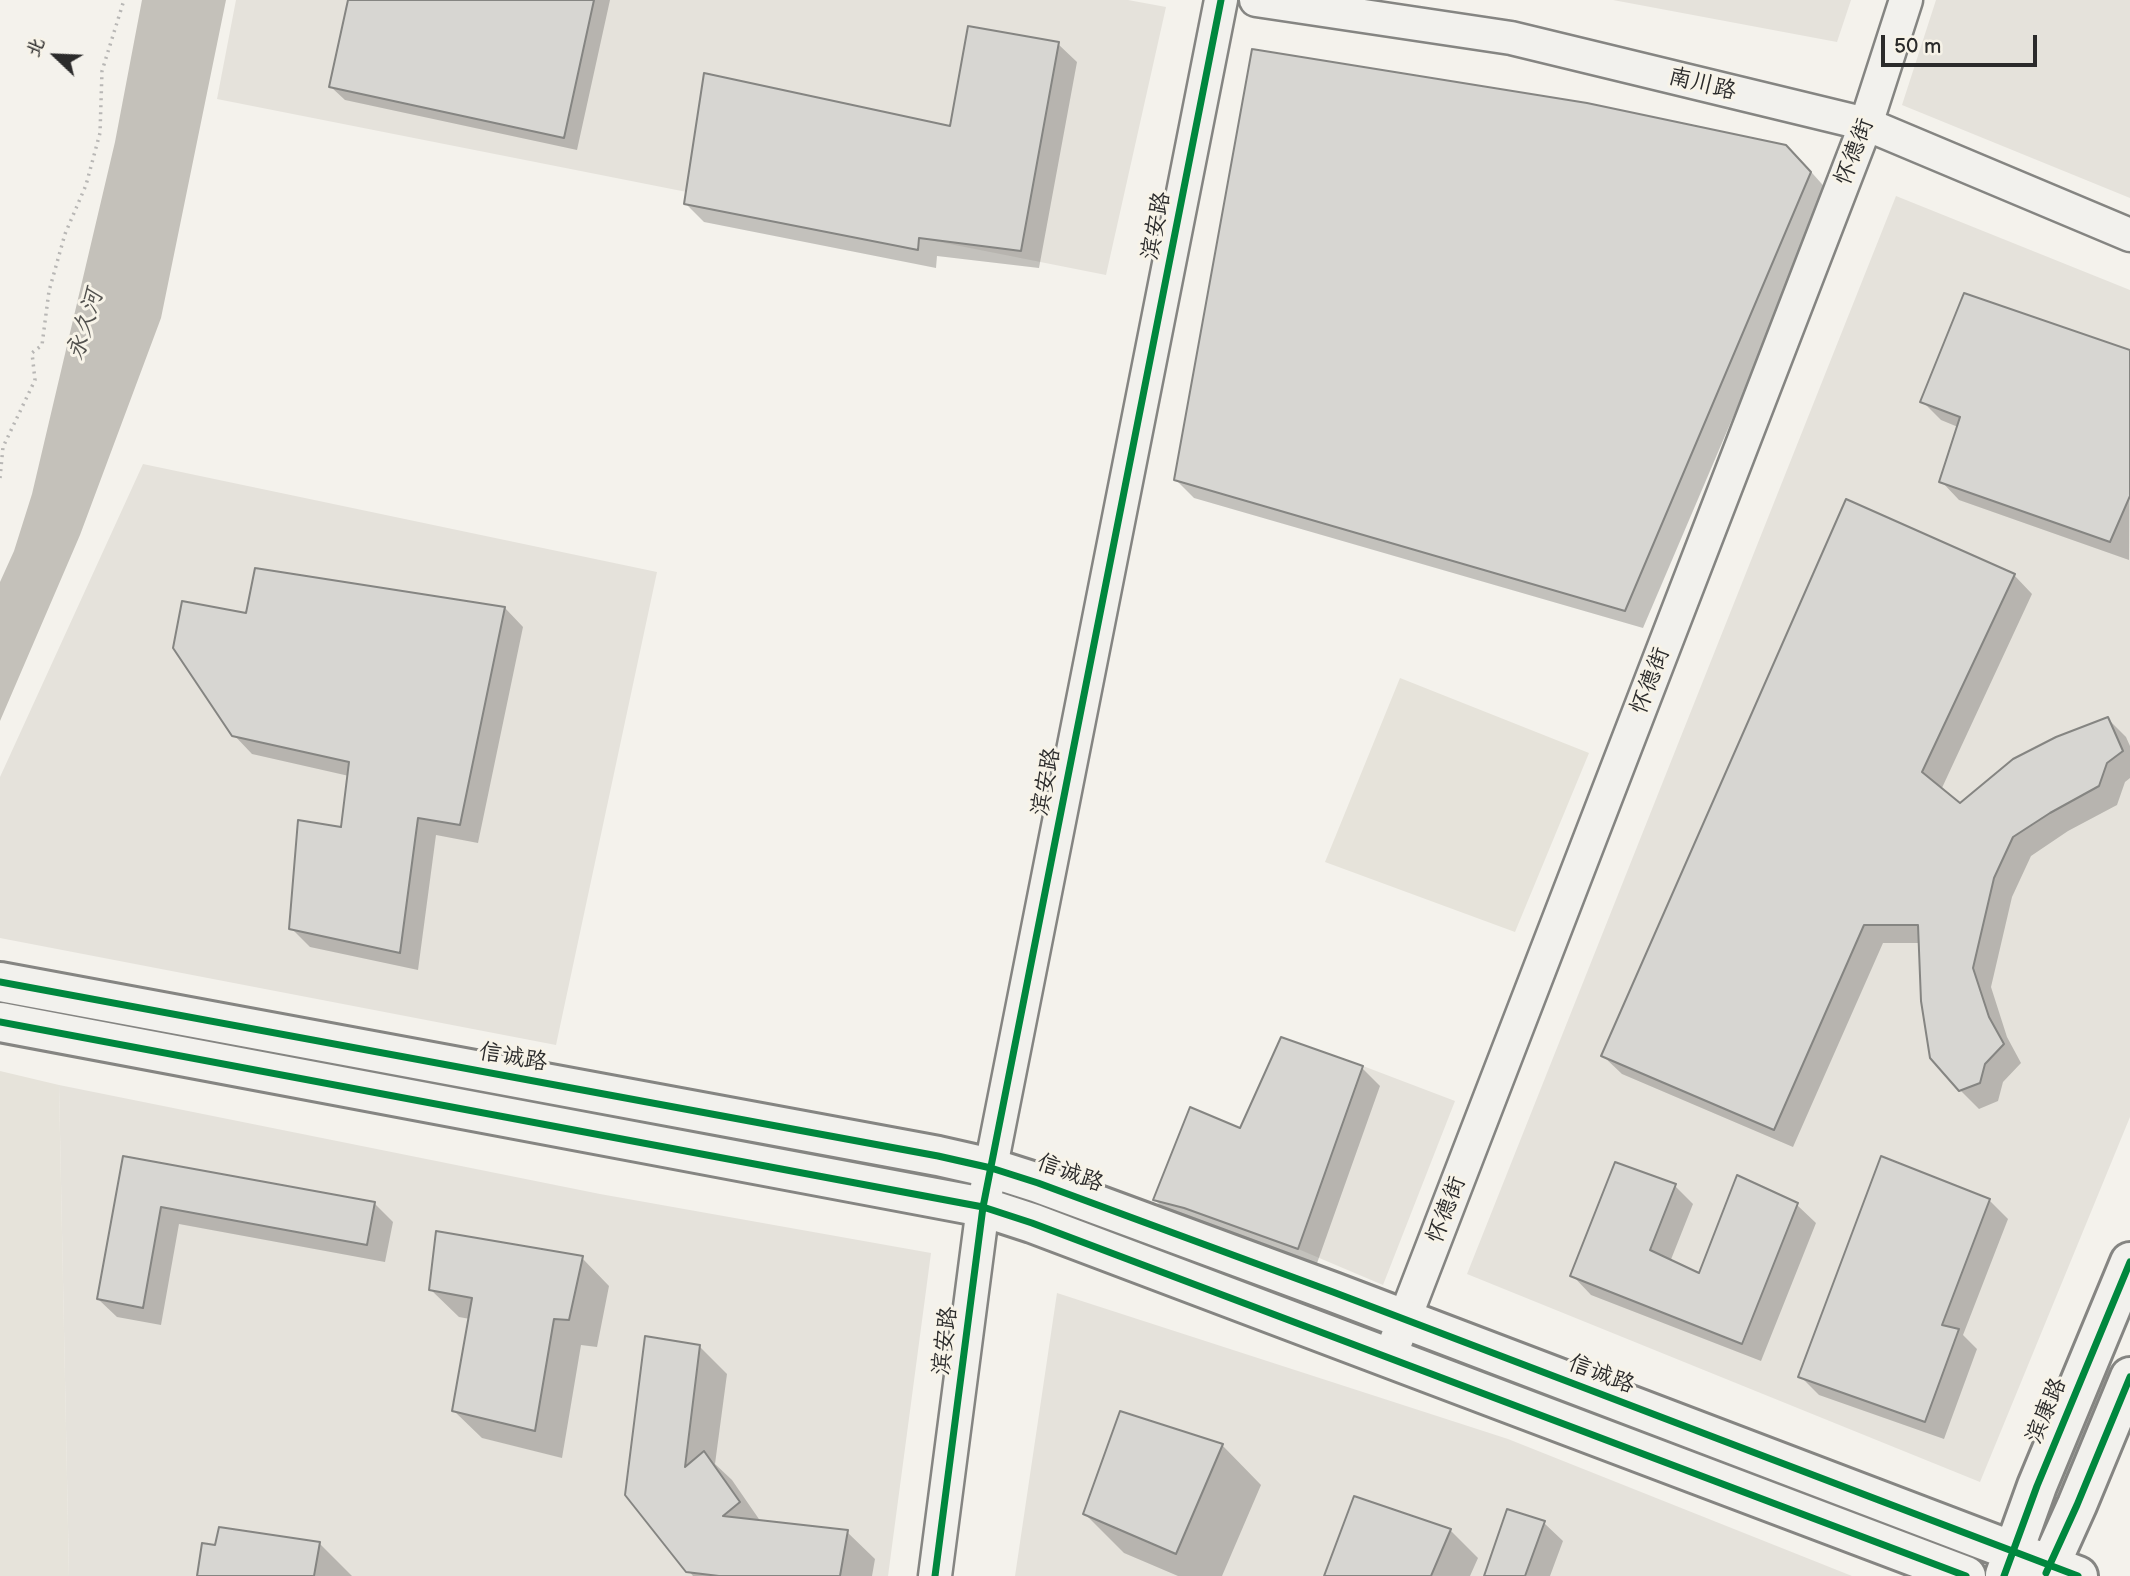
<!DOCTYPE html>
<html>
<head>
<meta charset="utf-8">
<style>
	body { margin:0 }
	#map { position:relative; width:2130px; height:1576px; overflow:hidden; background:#f4f2ec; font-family:"Balsamiq Sans","LXGW WenKai TC",sans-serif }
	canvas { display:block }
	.north { position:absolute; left:21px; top:21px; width:70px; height:70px; -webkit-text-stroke:5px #f7f3e8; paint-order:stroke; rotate:293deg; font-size:19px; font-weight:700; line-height:28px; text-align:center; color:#2b2b2b }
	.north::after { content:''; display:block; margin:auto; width:24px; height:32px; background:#2b2b2b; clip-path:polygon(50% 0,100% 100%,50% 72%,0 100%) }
	.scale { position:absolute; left:1881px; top:35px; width:156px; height:32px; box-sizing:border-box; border:4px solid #2b2b2b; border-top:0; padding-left:9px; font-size:21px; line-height:24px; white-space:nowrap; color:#2b2b2b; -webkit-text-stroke:5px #f7f3e8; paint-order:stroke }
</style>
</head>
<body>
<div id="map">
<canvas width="2130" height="1576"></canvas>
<div class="north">北</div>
<div class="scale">50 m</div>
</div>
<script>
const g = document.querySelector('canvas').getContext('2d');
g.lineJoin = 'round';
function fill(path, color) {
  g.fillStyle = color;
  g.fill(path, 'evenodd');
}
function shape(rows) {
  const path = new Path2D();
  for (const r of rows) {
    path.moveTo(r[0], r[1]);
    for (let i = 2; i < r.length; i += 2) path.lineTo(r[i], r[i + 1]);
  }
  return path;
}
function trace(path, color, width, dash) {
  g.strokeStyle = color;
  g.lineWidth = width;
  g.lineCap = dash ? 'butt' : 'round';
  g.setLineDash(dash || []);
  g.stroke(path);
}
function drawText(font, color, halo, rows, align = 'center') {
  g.font = font + ' "Balsamiq Sans","LXGW WenKai TC",sans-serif';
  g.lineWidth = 6;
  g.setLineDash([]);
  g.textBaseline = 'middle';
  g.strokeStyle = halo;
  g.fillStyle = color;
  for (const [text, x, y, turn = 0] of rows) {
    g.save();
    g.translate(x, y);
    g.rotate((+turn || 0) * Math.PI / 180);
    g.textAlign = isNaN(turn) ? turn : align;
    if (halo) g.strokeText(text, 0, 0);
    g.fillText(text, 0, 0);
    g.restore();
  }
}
const built = shape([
	[236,0,1128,0,1166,7,1106,275,217,99],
	[1613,0,1851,0,1837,42],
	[1936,0,2130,0,2130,198,1902,105],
	[1896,196,2130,290,2130,1117,1980,1482,1467,1274],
	[143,464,657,572,556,1045,0,938,0,777],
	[1363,1066,1455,1101,1383,1285,1298,1249],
	[59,1085,600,1194,931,1253,888,1576,69,1576],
	[1057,1293,1508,1439,1852,1576,1015,1576]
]);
const green = shape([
	[1400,678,1589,753,1515,932,1325,862],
	[0,1071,59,1085,69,1576,0,1576]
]);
const water = shape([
	[142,0,226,0,161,318,80,535,0,721,0,582,14,551,32,494,115,142]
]);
const shadow = shape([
	[350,0,610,0,577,150,345,100,331,87],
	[1058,44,1077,62,1039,268,937,256,936,268,704,222,686,204,951,128],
	[1805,165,1829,192,1643,628,1194,498,1176,480],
	[2130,352,2129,560,1959,500,1941,481,1958,427,1941,420,1923,402],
	[2014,575,2032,594,1941,790,1960,805,2108,719,2126,737,2130,746,2130,778,2125,782,2117,805,2068,831,2031,856,2012,897,1991,987,2007,1037,2021,1063,2003,1082,1998,1101,1979,1109,1960,1090,1920,943,1883,943,1793,1147,1622,1074,1603,1056],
	[505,608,523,627,478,843,436,835,418,970,310,947,291,928,342,829,349,776,252,754,233,734,247,615],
	[1362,1068,1380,1086,1316,1266,1173,1218,1155,1200,1241,1130],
	[124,1158,374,1203,393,1222,385,1262,179,1224,161,1325,117,1317,98,1299],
	[1738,1178,1797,1205,1816,1223,1761,1361,1591,1295,1573,1276,1675,1186,1693,1204,1670,1262,1700,1276],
	[1989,1200,2008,1219,1963,1335,1977,1349,1944,1439,1819,1395,1800,1376],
	[582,1258,609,1286,597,1347,581,1345,562,1458,482,1438,454,1411,470,1319,459,1317,431,1290],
	[699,1346,727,1374,715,1464,732,1480,761,1522,847,1532,875,1559,872,1576,693,1576,626,1495],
	[1222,1445,1261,1485,1222,1576,1178,1576,1124,1553,1085,1514],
	[1544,1523,1563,1541,1550,1576,1486,1576],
	[1450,1530,1478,1558,1470,1576,1326,1576],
	[319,1543,352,1576,199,1576,216,1547]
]);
const building = shape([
	[348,0,594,0,564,138,329,87,348,0],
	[968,26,1059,42,1021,251,919,238,918,250,684,204,704,73,950,126,968,26],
	[1252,49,1587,103,1786,145,1811,172,1625,611,1174,480,1252,49],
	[1964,293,2130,350,2130,496,2110,542,1939,482,1960,417,1920,402,1964,293],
	[1846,499,2015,574,1922,772,1960,803,2013,759,2056,737,2108,717,2123,751,2107,763,2099,786,2050,813,2013,837,1994,878,1973,968,1989,1017,2004,1044,1985,1064,1980,1083,1959,1091,1930,1058,1921,1001,1918,925,1864,925,1774,1130,1601,1056,1846,499],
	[255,568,505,607,460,825,418,818,400,953,289,929,298,820,341,827,349,762,232,736,173,648,182,601,246,613,255,568],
	[1281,1037,1363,1066,1298,1249,1184,1208,1153,1200,1190,1107,1240,1128,1281,1037],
	[123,1156,375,1202,367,1245,161,1207,143,1308,97,1299,123,1156],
	[1881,1156,1990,1199,1942,1325,1959,1329,1925,1422,1798,1377,1881,1156],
	[1615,1162,1676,1184,1650,1250,1699,1273,1737,1175,1798,1203,1742,1344,1570,1276,1615,1162],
	[436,1231,583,1256,569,1320,554,1319,535,1431,452,1411,472,1298,429,1290,436,1231],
	[645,1336,700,1345,685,1467,704,1451,740,1502,723,1516,848,1530,840,1576,719,1576,686,1572,625,1495,645,1336],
	[1120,1411,1223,1444,1176,1554,1083,1514,1120,1411],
	[1354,1496,1451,1529,1431,1576,1324,1576,1354,1496],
	[1507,1509,1545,1521,1525,1576,1484,1576,1507,1509],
	[219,1527,320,1542,314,1576,197,1576,202,1543,215,1545,219,1527]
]);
const path = shape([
	[0,478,3,447,35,380,32,353,42,345,49,291,65,234,86,185,100,133,102,71,124,0]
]);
const minor = shape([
	[1256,0,1511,38,1866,124,2130,235],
	[1389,1359,1866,124,1906,0],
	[935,1576,983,1207,1221,0]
]);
const major = shape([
	[0,982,938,1156,991,1168,1038,1183,1333,1292,2078,1576],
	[0,1022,983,1207,1032,1223,1966,1576],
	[2005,1575,2037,1486,2130,1262],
	[2045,1576,2077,1505,2130,1377]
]);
const cycleway = shape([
	[0,982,938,1156,991,1168,1038,1183,1333,1292,2078,1576],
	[0,1022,983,1207,1032,1223,1966,1576],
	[2046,1573,2077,1505,2130,1377],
	[935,1576,983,1207,1221,0],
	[2004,1576,2037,1486,2130,1262]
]);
const streetNames = [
	["南川路",1702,85,14],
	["怀德街",1855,152,-69],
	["滨安路",1157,226,-79],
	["怀德街",1651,681,-69],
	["滨安路",1047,782,-79],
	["信诚路",513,1058,10],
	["信诚路",1070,1174,20],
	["怀德街",1447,1210,-69],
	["滨安路",946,1341,-83],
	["信诚路",1601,1375,21],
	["滨康路",2047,1411,-67]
];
const waterNames = [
	["永久河",86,325,-73]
];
fill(built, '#e5e2db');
fill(green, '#e6e3da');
fill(water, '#c4c1ba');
fill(shadow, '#0003');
fill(building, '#d7d6d2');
trace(building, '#858582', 2);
trace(minor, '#858582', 37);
trace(major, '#858582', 44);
trace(path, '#b8b7b5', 3.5, [2, 5]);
trace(minor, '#f2f1ed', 32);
trace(major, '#f2f1ed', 38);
trace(cycleway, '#00873e', 7);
drawText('23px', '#2b2b2b', '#f7f3e8', streetNames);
drawText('italic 24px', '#53524f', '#f7f3e8', waterNames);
</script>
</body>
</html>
